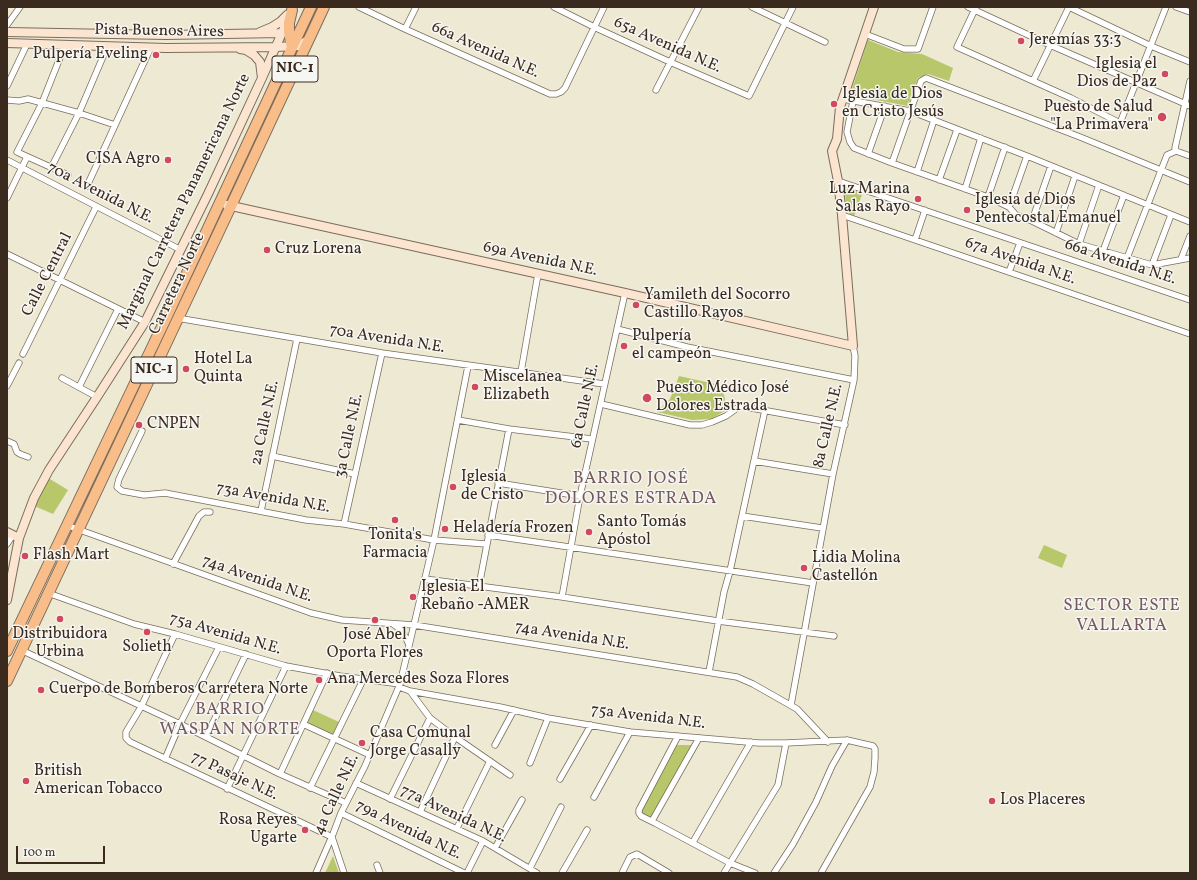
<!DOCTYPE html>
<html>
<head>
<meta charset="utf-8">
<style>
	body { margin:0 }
	#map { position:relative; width:1197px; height:880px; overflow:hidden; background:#eee9d3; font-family:Vollkorn,serif }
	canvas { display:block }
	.frame { position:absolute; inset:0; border:8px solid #3b2a1e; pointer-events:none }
	.scale { position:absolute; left:16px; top:846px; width:89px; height:18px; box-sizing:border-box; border:2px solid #3b2a1e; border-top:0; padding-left:5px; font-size:12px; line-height:14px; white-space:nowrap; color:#3b2a1e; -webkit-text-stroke:3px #f6f6f2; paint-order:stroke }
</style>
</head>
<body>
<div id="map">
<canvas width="1197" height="880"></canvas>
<div class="frame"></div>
<div class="scale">100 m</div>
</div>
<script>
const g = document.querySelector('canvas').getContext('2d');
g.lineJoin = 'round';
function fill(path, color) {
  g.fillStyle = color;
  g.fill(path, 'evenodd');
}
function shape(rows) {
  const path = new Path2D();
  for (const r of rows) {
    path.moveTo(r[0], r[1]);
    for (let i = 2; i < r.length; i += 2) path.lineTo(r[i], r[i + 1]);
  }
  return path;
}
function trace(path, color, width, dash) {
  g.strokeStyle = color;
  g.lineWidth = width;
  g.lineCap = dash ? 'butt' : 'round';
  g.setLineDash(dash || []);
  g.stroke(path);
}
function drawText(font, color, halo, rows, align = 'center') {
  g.font = font + ' Vollkorn,serif';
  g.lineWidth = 3;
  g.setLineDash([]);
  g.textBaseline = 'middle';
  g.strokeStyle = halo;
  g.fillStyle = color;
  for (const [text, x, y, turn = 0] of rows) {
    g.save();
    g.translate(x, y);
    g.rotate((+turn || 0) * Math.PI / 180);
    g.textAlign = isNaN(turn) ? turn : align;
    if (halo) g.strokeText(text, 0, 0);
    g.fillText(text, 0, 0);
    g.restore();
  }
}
const green = shape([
	[868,40,898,52,922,54,953,68,949,81,928,74,918,78,908,106,850,95],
	[848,186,863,192,854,216,850,214,846,211,845,187],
	[679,376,720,385,725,398,725,411,711,419,692,420,657,412,670,399],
	[45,476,68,490,53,514,32,505],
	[1044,545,1067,555,1062,568,1038,558],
	[313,710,339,722,332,736,307,724],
	[672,745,699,745,653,822,635,813],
	[333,856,339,873,325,873]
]);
const street = shape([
	[359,7,405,29,550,94,556,94,561,92,565,88,604,7],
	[554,7,594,27,670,62,749,96,793,7],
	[752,7,825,42],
	[968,7,1050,45,1190,106],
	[976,7,957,47,1071,98,1120,123,1166,7],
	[1069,7,1151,46,1190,62],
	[1176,7,1190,12],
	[7,25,20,7],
	[405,29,416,7],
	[865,34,904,49,918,49,933,7],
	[65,45,42,103,17,152,68,175],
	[1033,81,1069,7],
	[1190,81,1175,148,1176,151,1190,156],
	[7,86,27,44],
	[656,90,699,7],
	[843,99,910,111,1027,156,1190,222],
	[7,100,19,101,28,99,79,113,115,125],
	[853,101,847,132,850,142,854,148,892,163,988,197,1009,207,1016,215,1032,221,1079,244,1152,265,1190,258],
	[868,154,885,106],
	[7,160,181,250],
	[892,163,921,81,926,78,1080,137,1190,182],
	[51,168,79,113,105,52,105,46],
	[917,172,934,120],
	[939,180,957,130],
	[838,181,1190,300],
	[87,186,151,47],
	[965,189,981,138],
	[988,197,1005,147],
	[7,198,27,157],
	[1009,207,1027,156],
	[842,215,1190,334],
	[1032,221,1051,166],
	[1056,233,1075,176],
	[915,240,925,210],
	[1079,244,1099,185],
	[1103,251,1124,195],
	[7,254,145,322],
	[1127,258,1167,155,1176,151],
	[1181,259,1190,236],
	[1152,265,1171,215],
	[1009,272,1020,243],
	[177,318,382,353,604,384],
	[617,329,687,347,854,380],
	[23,354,96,207],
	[521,372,538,274],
	[62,378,97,397],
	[7,386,19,363],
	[79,387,118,309],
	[601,404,690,425,702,425,712,422,726,416,740,406,845,425],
	[458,420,509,429,592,439],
	[142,431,119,479,117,487,122,491,144,495,165,493,306,520,344,524,434,540,486,544],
	[7,441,14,444,17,452,20,454,28,457],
	[272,456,355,474],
	[754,461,833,474],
	[498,483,580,496],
	[261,511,297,339],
	[742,516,822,528],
	[344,524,382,353],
	[66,525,311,613,342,620,414,625,737,677,753,684,797,709,828,742],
	[488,535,813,583],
	[7,544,13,535],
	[173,564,199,516,204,512,210,512],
	[425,579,562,597,718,621,834,636],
	[479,586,509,429],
	[48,593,134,624,175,634,286,666,340,676,400,684],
	[562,597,580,496,625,293],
	[393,624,401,630,406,638,409,645],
	[175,634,141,707,126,732,126,738,130,742,332,837,344,873],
	[21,650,180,724,280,774,346,803],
	[709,672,724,592,730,571,765,410],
	[399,687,410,691,430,718,455,737,510,775],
	[410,691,500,707,548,718,630,732,759,743,786,743,847,740,873,746,875,749,875,758,874,772,870,787,821,873],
	[791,705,833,474,854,380,855,356,853,346],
	[303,724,370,755],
	[678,736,639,810,639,813,641,816,655,823,730,863,755,873],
	[206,737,246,654],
	[495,745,514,710],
	[165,759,180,724,219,647],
	[530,763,548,718],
	[280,774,327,673],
	[560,779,591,725],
	[356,783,483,841,537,873],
	[310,788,364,678],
	[227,789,286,666],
	[594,797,630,732],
	[390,799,430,718],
	[420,812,455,737],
	[341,813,464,873],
	[652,821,699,738],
	[457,828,490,761],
	[693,842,751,742],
	[495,848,522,800],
	[377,865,380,873],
	[530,868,561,807],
	[316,873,333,834,341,813,365,766,400,684,434,540,468,366],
	[467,873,483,841],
	[562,873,587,830],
	[622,873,630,857,637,854,669,873],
	[724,873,778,785,786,743],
	[774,873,793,844,816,802,832,766,847,740]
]);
const secondary = shape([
	[7,32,166,35,282,33],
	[260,32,272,27,280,22,287,15],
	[7,43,166,48,276,47,298,46,308,40],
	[240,49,246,50,254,55,260,62,262,78],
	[227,205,625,293,853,346,842,215,838,181,832,151,837,139,840,107,874,7],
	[7,532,19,538],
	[7,600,19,538,34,498,49,470,97,397,145,322,208,194,262,78,288,19]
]);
const highway = shape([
	[292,10,289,23,289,32,292,48],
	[7,651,167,316,311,7],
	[7,681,231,206,324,7]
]);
const markers = [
	[1021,41,4,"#d1495b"],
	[156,55,4,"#d1495b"],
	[1165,74,4,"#d1495b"],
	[834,104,4,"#d1495b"],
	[1162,117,5,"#d1495b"],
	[168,160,4,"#d1495b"],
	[918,199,4,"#d1495b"],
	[967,210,4,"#d1495b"],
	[267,250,4,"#d1495b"],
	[636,305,4,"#d1495b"],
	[624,346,4,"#d1495b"],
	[186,369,4,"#d1495b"],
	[475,387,4,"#d1495b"],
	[647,398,5,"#d1495b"],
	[139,425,4,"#d1495b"],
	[453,487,4,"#d1495b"],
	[395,520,4,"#d1495b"],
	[445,529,4,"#d1495b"],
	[589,532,4,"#d1495b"],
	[25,556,4,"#d1495b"],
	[804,568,4,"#d1495b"],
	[413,597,4,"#d1495b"],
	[60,619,4,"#d1495b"],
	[375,620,4,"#d1495b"],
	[147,632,4,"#d1495b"],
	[319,680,4,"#d1495b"],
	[41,690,4,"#d1495b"],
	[362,743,4,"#d1495b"],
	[26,781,4,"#d1495b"],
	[992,801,4,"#d1495b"],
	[305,830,4,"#d1495b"]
];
const shields = [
	[295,69,46],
	[154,370,46]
];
const shieldNames = [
	["NIC-1",295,69],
	["NIC-1",154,370]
];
const streetNames = [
	["Pista Buenos Aires",159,32,1],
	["65a Avenida N.E.",667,46,24],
	["66a Avenida N.E.",485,51,24],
	["70a Avenida N.E.",100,194,27],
	["Marginal Carretera Panamericana Norte",185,202,-64],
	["69a Avenida N.E.",540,260,12],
	["67a Avenida N.E.",1020,262,19],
	["66a Avenida N.E.",1120,263,18],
	["Calle Central",48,275,-63],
	["Carretera Norte",178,284,-65],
	["70a Avenida N.E.",387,340,9],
	["6a Calle N.E.",586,406,-78],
	["2a Calle N.E.",266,423,-78],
	["8a Calle N.E.",829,426,-77],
	["3a Calle N.E.",350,436,-78],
	["73a Avenida N.E.",273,499,10],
	["74a Avenida N.E.",257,580,19],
	["75a Avenida N.E.",225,635,16],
	["74a Avenida N.E.",572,637,9],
	["75a Avenida N.E.",648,718,7],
	["77 Pasaje N.E.",234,777,25],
	["4a Calle N.E.",337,795,-65],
	["77a Avenida N.E.",453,815,25],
	["79a Avenida N.E.",408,831,26]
];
const poiNames = [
	["Jeremías 33:3",1029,41],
	["Pulpería Eveling",148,55,"right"],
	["Iglesia el",1157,65,"right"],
	["Dios de Paz",1157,83,"right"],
	["Iglesia de Dios",842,95],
	["en Cristo Jesús",842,113],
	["Puesto de Salud",1153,108,"right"],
	["\"La Primavera\"",1153,126,"right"],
	["CISA Agro",160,160,"right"],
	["Luz Marina",910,190,"right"],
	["Salas Rayo",910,208,"right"],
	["Iglesia de Dios",975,201],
	["Pentecostal Emanuel",975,219],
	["Cruz Lorena",275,250],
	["Yamileth del Socorro",644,296],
	["Castillo Rayos",644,314],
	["Pulpería",632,337],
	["el campeón",632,355],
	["Hotel La",194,360],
	["Quinta",194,378],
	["Miscelanea",483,378],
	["Elizabeth",483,396],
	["Puesto Médico José",656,389],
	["Dolores Estrada",656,407],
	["CNPEN",147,425],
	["Iglesia",461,478],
	["de Cristo",461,496],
	["Santo Tomás",597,523],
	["Apóstol",597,541],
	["Heladería Frozen",453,529],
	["Tonita's",395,536,"center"],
	["Farmacia",395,554,"center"],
	["Flash Mart",33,556],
	["Lidia Molina",812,559],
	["Castellón",812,577],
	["Iglesia El",421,588],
	["Rebaño -AMER",421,606],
	["Distribuidora",60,635,"center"],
	["Urbina",60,653,"center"],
	["José Abel",375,636,"center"],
	["Oporta Flores",375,654,"center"],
	["Solieth",147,648,"center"],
	["Ana Mercedes Soza Flores",327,680],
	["Cuerpo de Bomberos Carretera Norte",49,690],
	["Casa Comunal",370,734],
	["Jorge Casally",370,752],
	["British",34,772],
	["American Tobacco",34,790],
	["Los Placeres",1000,801],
	["Rosa Reyes",297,821,"right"],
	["Ugarte",297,839,"right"]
];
const neighbourhoodNames = [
	["BARRIO JOSÉ",631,480],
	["DOLORES ESTRADA",631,500],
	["SECTOR ESTE",1122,607],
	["VALLARTA",1122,627],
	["BARRIO",230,711],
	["WASPÁN NORTE",230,731]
];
fill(green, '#b7c76a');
trace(street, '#7a6d5d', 7);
trace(secondary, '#7a6d5d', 10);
trace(highway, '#7a6d5d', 12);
trace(street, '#fff', 5.5);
trace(secondary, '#fce5d0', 8);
trace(highway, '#f8bd89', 10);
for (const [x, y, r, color] of markers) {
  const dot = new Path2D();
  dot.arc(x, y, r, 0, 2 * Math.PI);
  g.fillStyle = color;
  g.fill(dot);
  trace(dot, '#f6f6f2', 1.5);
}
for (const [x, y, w] of shields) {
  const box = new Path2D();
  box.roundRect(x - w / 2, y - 13, w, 26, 3);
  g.fillStyle = '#f6f6f2';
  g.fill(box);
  trace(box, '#3b2a1e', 1);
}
drawText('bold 15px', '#3b2a1e', null, shieldNames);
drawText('16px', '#3b2a1e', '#f6f6f2', streetNames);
drawText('16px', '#3b2a1e', '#f6f6f2', poiNames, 'left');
g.letterSpacing = '1px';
drawText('17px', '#74595e', '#f6f6f2', neighbourhoodNames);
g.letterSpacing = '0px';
</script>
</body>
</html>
